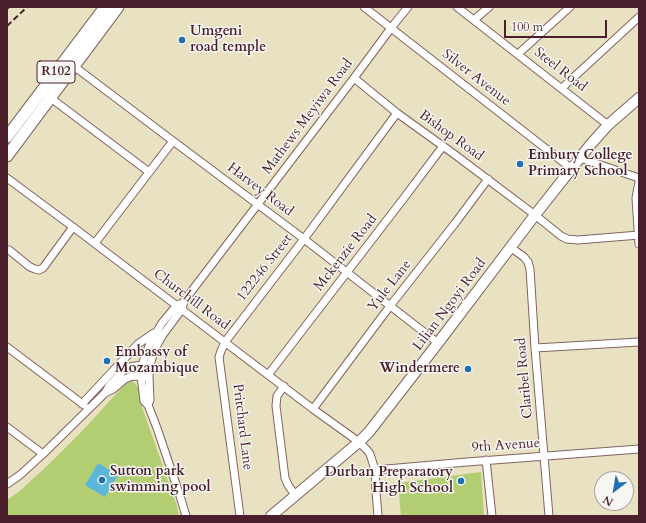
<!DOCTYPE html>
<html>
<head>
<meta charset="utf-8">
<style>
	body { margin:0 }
	#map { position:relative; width:646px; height:523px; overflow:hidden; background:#e8e2c2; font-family:Cardo,serif }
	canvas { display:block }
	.frame { position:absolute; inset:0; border:8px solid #4a1f2b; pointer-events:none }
	.north { position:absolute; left:594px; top:471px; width:40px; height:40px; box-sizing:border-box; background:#f6f6f2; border:1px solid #b1a0a2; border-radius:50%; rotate:211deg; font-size:11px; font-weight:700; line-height:16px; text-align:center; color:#4a1f2b }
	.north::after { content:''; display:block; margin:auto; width:14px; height:18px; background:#1f6fb2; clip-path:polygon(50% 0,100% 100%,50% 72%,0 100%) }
	.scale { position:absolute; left:504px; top:20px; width:103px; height:18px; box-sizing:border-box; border:2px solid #4a1f2b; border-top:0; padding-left:5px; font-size:12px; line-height:14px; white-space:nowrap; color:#4a1f2b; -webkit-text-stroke:3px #f6f6f2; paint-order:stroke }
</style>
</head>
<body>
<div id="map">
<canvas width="646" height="523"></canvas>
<div class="frame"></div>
<div class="north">N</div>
<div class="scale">100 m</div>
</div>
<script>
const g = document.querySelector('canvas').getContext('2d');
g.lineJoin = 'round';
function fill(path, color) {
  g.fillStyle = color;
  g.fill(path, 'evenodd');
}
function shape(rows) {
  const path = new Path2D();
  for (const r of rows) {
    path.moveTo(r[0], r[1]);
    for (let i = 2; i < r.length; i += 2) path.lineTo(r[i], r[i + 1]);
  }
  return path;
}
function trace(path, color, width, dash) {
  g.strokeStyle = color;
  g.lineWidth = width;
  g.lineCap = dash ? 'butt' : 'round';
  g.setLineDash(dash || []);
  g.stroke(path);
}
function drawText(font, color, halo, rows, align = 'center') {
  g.font = font + ' Cardo,serif';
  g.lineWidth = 3;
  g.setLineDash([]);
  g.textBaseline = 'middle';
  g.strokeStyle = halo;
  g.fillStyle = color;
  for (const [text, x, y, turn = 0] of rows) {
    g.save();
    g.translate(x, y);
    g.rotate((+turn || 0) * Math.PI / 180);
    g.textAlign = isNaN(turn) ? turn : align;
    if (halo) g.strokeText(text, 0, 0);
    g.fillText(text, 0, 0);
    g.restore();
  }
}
const green = shape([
	[133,381,139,389,142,407,177,506,179,516,7,516,7,500,21,490,51,462,85,428,126,383],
	[481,472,484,516,401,516,398,483]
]);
const water = shape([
	[98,463,118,475,105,497,85,485]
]);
const street = shape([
	[364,7,572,169],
	[457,7,608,125],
	[474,20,489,7],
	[518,54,570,7],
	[71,64,173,141,304,239,438,343],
	[354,78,397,113,454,154,535,215,561,236,567,239,578,240,639,235],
	[562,88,639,17],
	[48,96,149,172],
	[580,158,639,178],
	[7,178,73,227,313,409,359,442,367,450,370,454,375,470,376,491,378,516],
	[639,182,636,198,639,244],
	[95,243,173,141],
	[510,247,524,257,528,262,530,269,535,348,549,516],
	[9,250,30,267,35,269,39,270,43,268,73,227],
	[179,304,177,305,162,323,150,343,142,365,141,376,144,401,148,405,157,428,180,496,186,516],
	[7,347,84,405],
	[535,348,639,342],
	[268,375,407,194,443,146],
	[284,386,277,396,276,406,285,478,288,485,295,495],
	[105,393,113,389,125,379,132,376,145,377],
	[82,404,138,344,154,333],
	[148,405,150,400,149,377,150,365,153,355,157,345,162,336,182,309,184,301,354,78,391,28,408,7],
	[313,409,390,306,456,222,488,179],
	[7,427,43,454],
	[486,460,492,516],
	[375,470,467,462,639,449],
	[7,484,20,475,43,454,105,393,109,386,123,371,129,367,142,365,146,365],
	[240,516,219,357,221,351,225,342,304,239,397,113]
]);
const secondary = shape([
	[271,516,359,442,369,432,438,343,535,215,591,144,608,125,639,98]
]);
const primary = shape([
	[7,137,105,7],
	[7,156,118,7]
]);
const rail = shape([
	[7,9,9,7],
	[7,26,27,7]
]);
const markers = [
	[182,40,4,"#1f6fb2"],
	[520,164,4,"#1f6fb2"],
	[107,361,4,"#1f6fb2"],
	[468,369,4,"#1f6fb2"],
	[102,480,4,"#1f6fb2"],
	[461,481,4,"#1f6fb2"]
];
const shields = [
	[56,72,38]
];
const shieldNames = [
	["R102",56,72]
];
const poiNames = [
	["Umgeni",190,32],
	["road temple",190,48],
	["Embury College",528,156],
	["Primary School",528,172],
	["Embassy of",115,353],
	["Mozambique",115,369],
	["Windermere",460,369,"right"],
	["Sutton park",110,472],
	["swimming pool",110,488],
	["Durban Preparatory",453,473,"right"],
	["High School",453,489,"right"]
];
const streetNames = [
	["Steel Road",560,70,38],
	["Silver Avenue",476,78,38],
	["Mathews Meyiwa Road",308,117,-53],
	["Bishop Road",451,136,36],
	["Harvey Road",260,190,37],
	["Mckenzie Road",346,253,-52],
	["122246 Street",265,268,-52],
	["Yule Lane",390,286,-52],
	["Churchill Road",191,300,37],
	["Lilian Ngoyi Road",450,305,-53],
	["Claribel Road",525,378,-95],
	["Pritchard Lane",242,427,83],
	["9th Avenue",506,446,-4]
];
fill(green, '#b3cd72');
fill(water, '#5db7da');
trace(street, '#816360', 9);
trace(secondary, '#816360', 12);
trace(primary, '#816360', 13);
trace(street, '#fff', 7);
trace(secondary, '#fff', 10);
trace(primary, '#fff', 11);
trace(rail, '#4a1f2b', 2, [6, 3]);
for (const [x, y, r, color] of markers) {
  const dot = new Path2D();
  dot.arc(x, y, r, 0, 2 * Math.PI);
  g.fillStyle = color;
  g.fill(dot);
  trace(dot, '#f6f6f2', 1.5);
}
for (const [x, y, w] of shields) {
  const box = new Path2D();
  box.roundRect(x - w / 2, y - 11, w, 22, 3);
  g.fillStyle = '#f6f6f2';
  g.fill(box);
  trace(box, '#4a1f2b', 1);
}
drawText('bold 13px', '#4a1f2b', null, shieldNames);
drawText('bold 14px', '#4a1f2b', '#f6f6f2', poiNames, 'left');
drawText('14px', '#4a1f2b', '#f6f6f2', streetNames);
</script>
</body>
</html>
